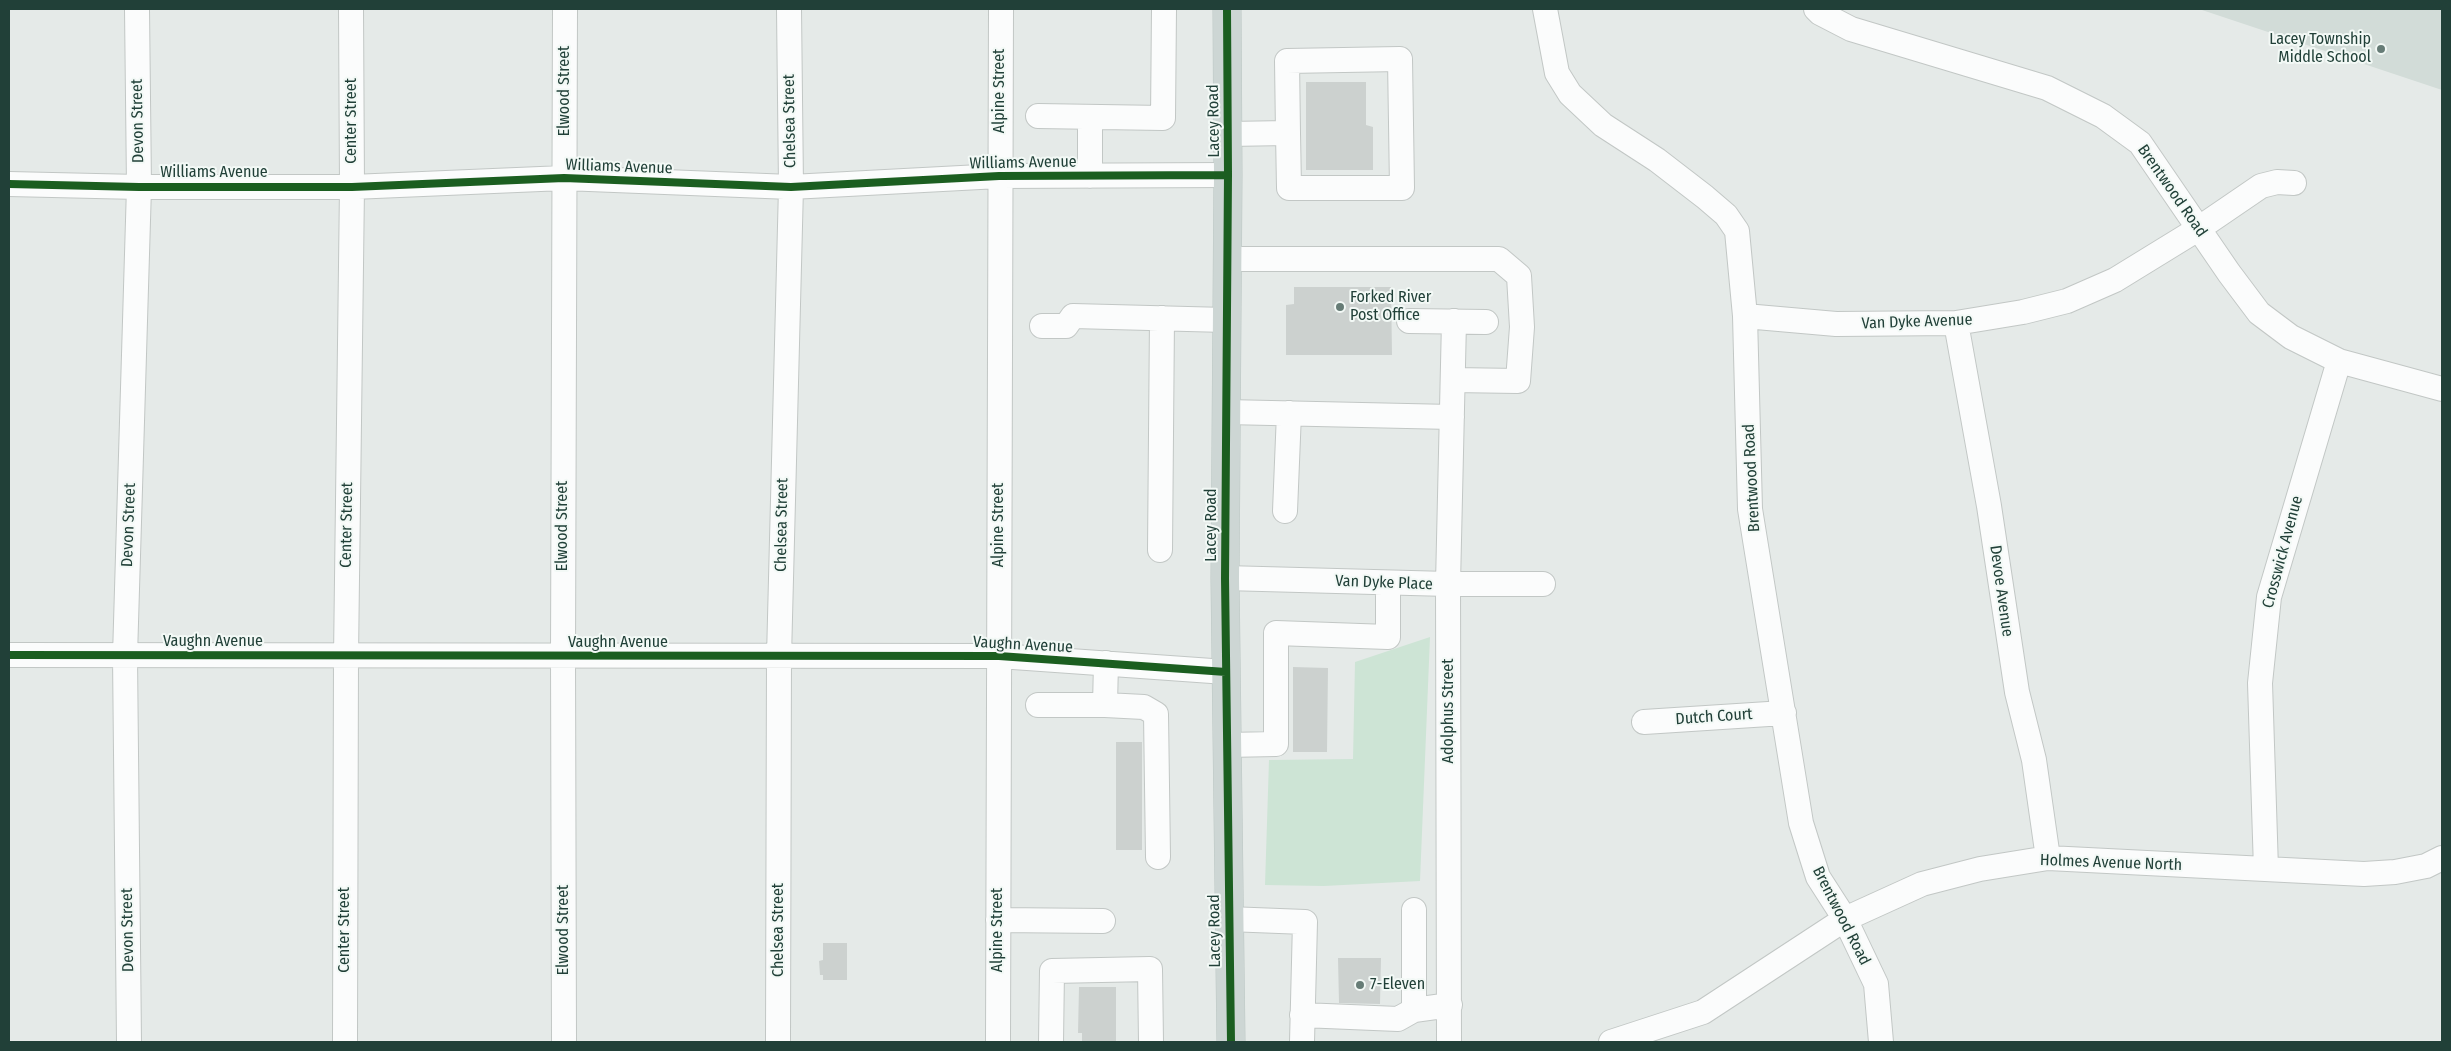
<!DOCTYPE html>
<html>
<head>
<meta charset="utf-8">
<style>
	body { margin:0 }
	#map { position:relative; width:2451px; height:1051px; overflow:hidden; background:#e5eae8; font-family:"Fira Sans Condensed",sans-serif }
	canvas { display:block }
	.frame { position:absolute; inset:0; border:10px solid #214038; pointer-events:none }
</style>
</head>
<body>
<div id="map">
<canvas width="2451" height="1051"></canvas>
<div class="frame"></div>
</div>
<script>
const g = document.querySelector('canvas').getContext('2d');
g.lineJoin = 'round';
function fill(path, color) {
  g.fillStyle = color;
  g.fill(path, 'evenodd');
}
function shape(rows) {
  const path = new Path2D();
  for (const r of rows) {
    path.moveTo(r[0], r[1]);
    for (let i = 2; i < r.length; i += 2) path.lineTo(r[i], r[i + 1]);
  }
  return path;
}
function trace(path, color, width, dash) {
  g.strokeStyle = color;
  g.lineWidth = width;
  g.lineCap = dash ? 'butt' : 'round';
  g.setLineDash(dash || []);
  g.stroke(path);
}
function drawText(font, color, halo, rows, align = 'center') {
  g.font = font + ' "Fira Sans Condensed",sans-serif';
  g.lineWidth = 4;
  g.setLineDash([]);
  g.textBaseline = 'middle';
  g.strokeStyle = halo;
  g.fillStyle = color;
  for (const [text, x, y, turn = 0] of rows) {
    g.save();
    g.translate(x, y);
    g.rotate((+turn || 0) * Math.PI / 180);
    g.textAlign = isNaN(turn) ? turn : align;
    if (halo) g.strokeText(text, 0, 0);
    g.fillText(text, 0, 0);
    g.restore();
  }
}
const built = shape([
	[2199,9,2442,9,2442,90]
]);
const green = shape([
	[1430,637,1420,881,1324,886,1265,885,1269,760,1353,759,1355,662]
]);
const building = shape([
	[1306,82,1366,82,1366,125,1373,127,1373,170,1306,170],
	[1294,287,1391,287,1392,355,1286,355,1286,305,1294,304],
	[1293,667,1328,668,1327,752,1293,752],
	[1116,742,1142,742,1142,850,1116,850],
	[823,943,847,943,847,980,823,980,823,975,820,975,819,961,823,960],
	[1338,958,1381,958,1380,1004,1339,1003],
	[1079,987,1116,987,1116,1042,1082,1042,1082,1033,1078,1033]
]);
const minor = shape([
	[1545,9,1557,73,1570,94,1603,125,1657,160,1705,197,1726,215,1737,231,1745,316,1750,509,1801,823,1818,877,1845,919,1876,984,1881,1042],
	[1816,9,1820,13,1851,29,2047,88,2103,116,2140,143,2229,273,2259,313,2291,337,2339,361,2442,389],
	[1038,116,1163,118,1164,9],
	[1228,134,1288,133,1289,188,1402,188,1400,59,1287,61,1288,133],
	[1090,176,1090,117],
	[9,184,139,187,352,187,564,178,791,187,999,176,1228,175],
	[1227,259,1499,259,1519,276,1522,327,1518,381,1453,380],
	[1745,316,1836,324,1956,323,2023,312,2067,301,2115,280,2198,229,2261,186,2277,182,2294,183],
	[1409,321,1486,322],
	[1956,323,1989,506,2017,692,2034,760,2048,858],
	[1042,326,1066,326,1073,316,1226,320],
	[1226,412,1452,417],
	[1285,511,1289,413],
	[1160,550,1162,318],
	[1225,578,1448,584,1543,584],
	[9,655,999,656,1226,672],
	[1038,705,1105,705,1106,663],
	[1105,705,1144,707,1156,714,1158,857],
	[1644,722,1784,713],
	[1227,745,1276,744,1276,633,1388,637,1388,583],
	[2266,869,2260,683,2269,597,2339,361],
	[1228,919,1305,922,1302,1042],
	[998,920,1103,921],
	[1414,1010,1414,910],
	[1302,1015,1398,1019,1414,1010,1450,1005],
	[129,1042,125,656,139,187,137,9],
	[345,1042,346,657,352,187,351,9],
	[564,1042,563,657,565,9],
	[778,1042,779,657,791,187,789,9],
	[998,1042,1001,9],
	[1051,1042,1052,971,1150,969,1151,1042],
	[1449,1042,1448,584,1454,321],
	[1611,1042,1703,1012,1845,919,1922,884,1980,869,2048,858,2364,874,2395,872,2426,866,2442,858]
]);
const major = shape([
	[1227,9,1228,175,1225,578,1231,1042]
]);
const cycleway = shape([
	[1227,9,1228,175,1225,578,1231,1042],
	[9,184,139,187,352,187,564,178,791,187,999,176,1228,175],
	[9,655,999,656,1226,672]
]);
const markers = [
	[2381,49,5,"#667c76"],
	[1340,307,5,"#667c76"],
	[1360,985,5,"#667c76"]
];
const poiNames = [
	["Lacey Township",2371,40,"right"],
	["Middle School",2371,58,"right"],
	["Forked River",1350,298],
	["Post Office",1350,316],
	["7-Eleven",1370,985]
];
const streetNames = [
	["Elwood Street",565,91,-90],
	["Alpine Street",1000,91,-90],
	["Devon Street",138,121,-91],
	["Center Street",352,121,-90],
	["Chelsea Street",790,121,-91],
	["Lacey Road",1214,121,-91],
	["Williams Avenue",1023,163,-1],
	["Williams Avenue",619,167,2],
	["Williams Avenue",214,173],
	["Brentwood Road",2172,191,55],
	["Van Dyke Avenue",1917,322,-2],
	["Brentwood Road",1752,478,-93],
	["Devon Street",129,525,-88],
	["Center Street",347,525,-89],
	["Chelsea Street",782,525,-89],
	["Alpine Street",999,525,-90],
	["Lacey Road",1212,525,-90],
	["Elwood Street",563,526,-90],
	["Crosswick Avenue",2283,552,-75],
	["Van Dyke Place",1384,583,2],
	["Devoe Avenue",2001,591,82],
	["Vaughn Avenue",213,642],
	["Vaughn Avenue",618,643],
	["Vaughn Avenue",1023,645,3],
	["Adolphus Street",1449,711,-90],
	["Dutch Court",1714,717,-4],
	["Holmes Avenue North",2111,863,2],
	["Brentwood Road",1841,916,63],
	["Devon Street",128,930,-91],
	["Center Street",345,930,-90],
	["Elwood Street",564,930,-90],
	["Chelsea Street",779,930,-90],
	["Alpine Street",998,930,-90],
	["Lacey Road",1215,931,-91]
];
fill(built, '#d2dcd8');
fill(green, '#cde4d5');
fill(building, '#ccd1cf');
trace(minor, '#c2c7c5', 26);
trace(major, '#bcc7c4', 29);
trace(minor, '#fbfcfc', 24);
trace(major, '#cdd6d4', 28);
trace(cycleway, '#1b5e20', 8);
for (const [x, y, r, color] of markers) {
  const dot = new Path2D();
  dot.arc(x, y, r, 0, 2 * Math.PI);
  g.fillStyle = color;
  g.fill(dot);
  trace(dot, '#f3f9f6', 2);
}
drawText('16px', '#214038', '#f3f9f6', poiNames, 'left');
drawText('16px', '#214038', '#f3f9f6', streetNames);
</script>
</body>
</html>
